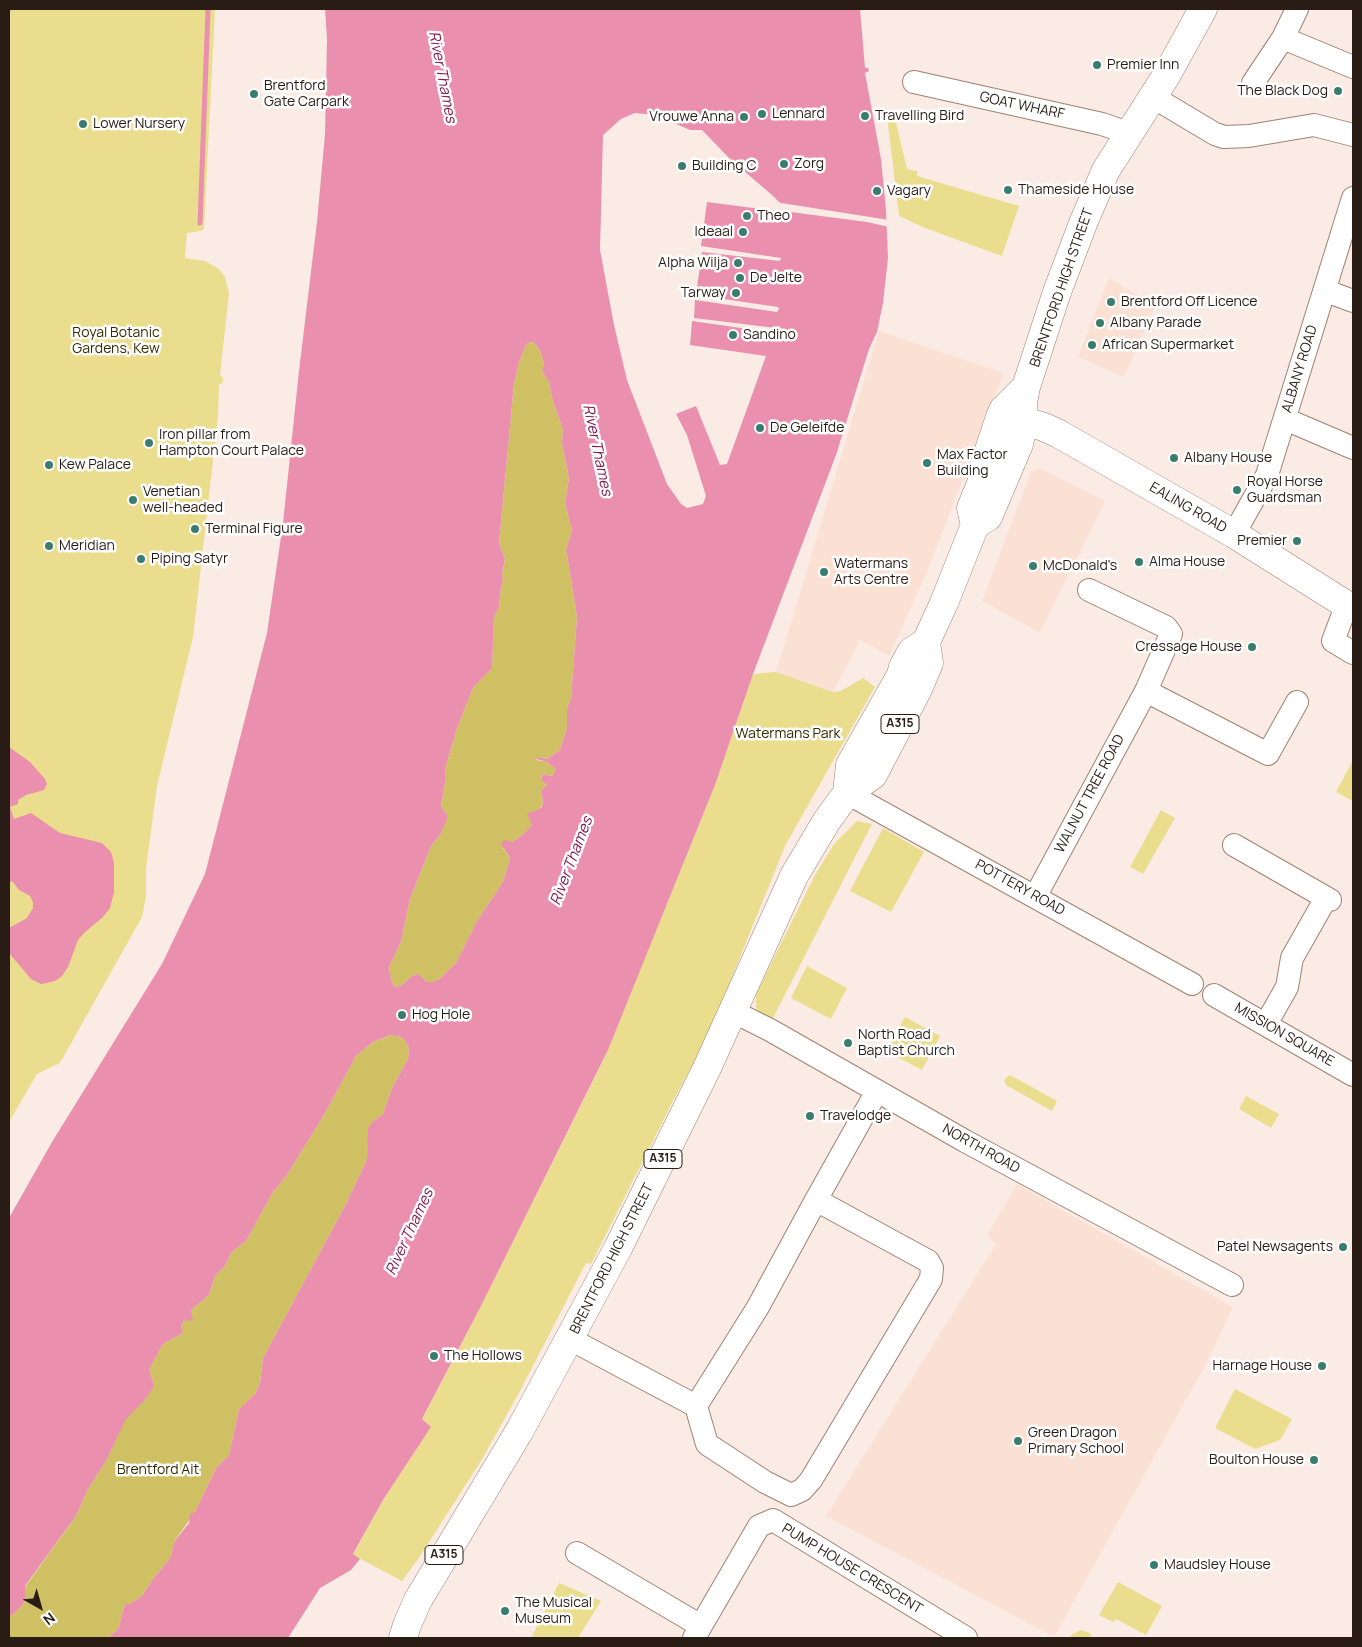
<!DOCTYPE html>
<html>
<head>
<meta charset="utf-8">
<style>
	body { margin:0 }
	#map { position:relative; width:1362px; height:1647px; overflow:hidden; background:#faece5; font-family:Manrope,sans-serif }
	canvas { display:block }
	.frame { position:absolute; inset:0; border:10px solid #281c15; pointer-events:none }
	.north { position:absolute; left:15px; top:1582px; width:50px; height:50px; -webkit-text-stroke:4px #fff; paint-order:stroke; rotate:142deg; font-size:14px; font-weight:700; line-height:20px; text-align:center; color:#281c15 }
	.north::after { content:''; display:block; margin:auto; width:18px; height:22px; background:#281c15; clip-path:polygon(50% 0,100% 100%,50% 72%,0 100%) }
</style>
</head>
<body>
<div id="map">
<canvas width="1362" height="1647"></canvas>
<div class="frame"></div>
<div class="north">N</div>
</div>
<script>
const g = document.querySelector('canvas').getContext('2d');
g.lineJoin = 'round';
function fill(path, color) {
  g.fillStyle = color;
  g.fill(path, 'evenodd');
}
function shape(rows) {
  const path = new Path2D();
  for (const r of rows) {
    path.moveTo(r[0], r[1]);
    for (let i = 2; i < r.length; i += 2) path.lineTo(r[i], r[i + 1]);
  }
  return path;
}
function trace(path, color, width, dash) {
  g.strokeStyle = color;
  g.lineWidth = width;
  g.lineCap = dash ? 'butt' : 'round';
  g.setLineDash(dash || []);
  g.stroke(path);
}
function drawText(font, color, halo, rows, align = 'center') {
  g.font = font + ' Manrope,sans-serif';
  g.lineWidth = 5;
  g.setLineDash([]);
  g.textBaseline = 'middle';
  g.strokeStyle = halo;
  g.fillStyle = color;
  for (const [text, x, y, turn = 0] of rows) {
    g.save();
    g.translate(x, y);
    g.rotate((+turn || 0) * Math.PI / 180);
    g.textAlign = isNaN(turn) ? turn : align;
    if (halo) g.strokeText(text, 0, 0);
    g.fillText(text, 0, 0);
    g.restore();
  }
}
const built = shape([
	[1109,278,1155,306,1124,377,1078,357],
	[879,331,1004,373,927,572,889,656,860,640,833,692,776,672],
	[1039,468,1105,501,1040,633,982,601,1031,472],
	[1017,1184,1233,1307,1205,1366,1054,1637,826,1516,996,1244,987,1235]
]);
const green = shape([
	[9,9,215,9,204,229,201,231,187,233,185,258,205,261,219,269,225,277,229,293,220,375,223,378,223,382,219,385,218,417,193,637,157,786,146,869,146,897,142,917,60,1063,37,1074,9,1122],
	[894,114,907,169,917,171,917,176,1019,206,1002,256,925,228,899,216,887,116],
	[776,672,833,692,841,691,863,678,875,687,786,844,708,1036,673,1101,591,1264,586,1263,520,1391,481,1461,418,1559,402,1581,353,1555,383,1500,431,1427,422,1420,481,1306,604,1059,715,785,753,674],
	[1353,760,1353,801,1336,792],
	[1161,810,1175,818,1143,874,1130,867],
	[857,821,872,824,771,1022,763,1018,756,1008,756,994,815,875,834,844],
	[883,828,924,852,891,912,850,891],
	[807,966,847,988,831,1019,791,998],
	[905,1017,940,1036,922,1070,886,1051],
	[1010,1075,1057,1101,1052,1111,1006,1085,1004,1080],
	[1246,1096,1279,1114,1271,1128,1239,1109],
	[1235,1389,1292,1419,1280,1440,1255,1449,1215,1428],
	[1118,1582,1162,1606,1146,1635,1116,1619,1113,1622,1099,1615],
	[559,1583,601,1601,578,1638,531,1638],
	[1081,1630,1090,1633,1092,1638,1069,1638,1071,1635]
]);
const forest = shape([
	[534,342,540,351,544,363,542,371,549,382,552,398,563,430,562,444,569,478,565,503,572,531,566,549,577,617,571,699,567,708,567,728,560,750,547,759,538,757,536,760,547,762,556,770,552,776,543,774,541,778,547,785,541,790,543,802,532,825,521,836,503,848,510,858,503,882,477,921,456,963,438,980,432,983,427,982,417,974,413,975,402,985,395,987,391,980,389,967,401,942,410,899,431,846,440,835,447,815,441,806,446,777,445,770,456,731,473,688,492,668,494,618,499,607,501,586,503,580,502,574,505,559,499,543,514,384,519,362,527,343],
	[392,1035,401,1037,405,1041,409,1048,408,1059,392,1088,383,1114,372,1122,369,1129,367,1159,346,1204,263,1358,260,1383,255,1394,239,1409,229,1455,216,1468,195,1512,174,1542,171,1557,153,1579,141,1597,129,1604,125,1604,118,1629,108,1638,9,1638,9,1618,23,1605,25,1600,25,1587,76,1516,88,1489,106,1461,126,1418,145,1400,154,1384,149,1370,163,1344,183,1333,181,1326,191,1310,209,1295,215,1276,225,1266,232,1252,246,1241,273,1192,287,1175,324,1115,356,1056,373,1042]
]);
const water = shape([
	[325,9,860,9,865,68,868,68,869,71,865,73,881,159,886,210,888,258,883,303,877,332,869,349,836,455,753,674,715,785,608,1050,481,1306,422,1419,431,1427,383,1500,353,1554,360,1559,351,1570,320,1588,288,1638,108,1638,118,1629,125,1604,129,1604,141,1597,153,1579,171,1557,174,1542,189,1523,190,1514,195,1512,216,1468,229,1455,239,1409,255,1394,260,1383,263,1358,346,1204,367,1159,368,1129,372,1122,383,1114,392,1088,408,1059,409,1048,405,1041,401,1037,391,1035,373,1042,356,1056,324,1115,287,1175,273,1192,246,1241,232,1252,225,1266,215,1276,209,1295,191,1310,193,1320,184,1321,181,1326,183,1333,163,1344,149,1370,154,1384,153,1388,145,1400,126,1419,106,1461,88,1489,76,1516,25,1586,25,1600,23,1605,9,1618,9,1218,52,1142,162,964,205,874,267,633,283,523,299,371,317,222,325,134,327,39],
	[635,113,656,115,690,130,702,130,730,159,772,195,780,203,784,212,707,202,701,246,781,258,780,261,702,252,696,295,778,307,779,309,777,312,695,300,694,318,776,328,777,330,776,333,692,321,690,345,766,356,727,464,720,465,696,406,676,414,687,435,706,496,703,504,687,508,681,504,667,484,627,380,614,325,600,250,603,135,621,119],
	[534,342,540,351,544,363,542,371,549,382,552,398,563,430,562,444,569,478,565,503,572,531,566,549,577,617,571,699,567,708,567,728,560,750,547,759,538,757,536,759,547,762,556,770,552,776,543,774,541,779,547,785,541,790,543,802,541,808,527,814,532,825,521,836,512,842,504,840,501,844,510,858,503,882,477,921,456,963,438,980,432,982,427,982,418,974,413,975,402,985,395,987,391,980,389,967,401,942,410,899,431,846,440,835,447,819,447,815,441,806,446,777,445,770,456,731,473,688,492,668,494,618,499,607,501,586,503,580,502,574,505,559,499,543,514,384,519,362,527,343],
	[9,747,30,762,45,779,47,784,44,790,26,795,18,800,18,804,10,807,14,819,31,813,60,833,102,843,111,852,114,863,114,892,110,908,103,917,84,933,78,940,68,967,62,976,55,981,46,983,41,984,31,979,9,953,9,928,27,918,33,908,33,902,30,896,19,890,12,881,9,883]
]);
const pier = shape([
	[775,202,889,220,889,227,867,222,752,207,752,205,780,209]
]);
const stream = shape([
	[200,223,208,9]
]);
const minor = shape([
	[1283,38,1297,9],
	[914,82,1102,124,1128,133],
	[1253,83,1283,38,1353,67],
	[1153,97,1215,134,1224,137,1249,136,1314,125,1353,135],
	[1326,291,1353,301],
	[1285,419,1353,448],
	[1234,534,1267,475,1353,198],
	[1347,604,1333,641,1353,653],
	[1146,691,1268,754,1297,702],
	[847,793,1192,984],
	[1234,845,1330,900],
	[1035,897,1146,691,1171,634,1166,627,1089,590],
	[1214,995,1353,1075],
	[732,1011,770,1030,965,1141,1232,1285],
	[1266,1024,1287,987,1292,958,1326,898],
	[816,1200,758,1307,696,1406,707,1444,765,1482,791,1495,802,1490,811,1480,931,1279,932,1268,928,1261,816,1200,877,1091],
	[570,1339,696,1406],
	[577,1553,701,1626],
	[694,1638,759,1526,773,1520,966,1638]
]);
const major = shape([
	[1007,425,1024,421,1044,427,1059,434,1234,534,1353,609],
	[975,525,988,517,1019,444,1024,421,1023,402,1026,387,1057,292,1084,221,1106,170,1166,76,1203,9],
	[847,793,850,765,901,675,903,667,911,652,926,642],
	[403,1638,407,1625,418,1600,520,1430,618,1248,707,1068,794,876,826,822,847,793,873,775,918,689,929,663,926,642,944,603,975,525,971,508,982,481,984,465,1000,417,1003,410,1026,387]
]);
const markers = [
	[1097,65,5,"#3a7d6e"],
	[1338,91,5,"#3a7d6e"],
	[254,94,5,"#3a7d6e"],
	[762,114,5,"#3a7d6e"],
	[865,116,5,"#3a7d6e"],
	[744,117,5,"#3a7d6e"],
	[83,124,5,"#3a7d6e"],
	[784,164,5,"#3a7d6e"],
	[682,166,5,"#3a7d6e"],
	[1008,190,5,"#3a7d6e"],
	[877,191,5,"#3a7d6e"],
	[747,216,5,"#3a7d6e"],
	[743,232,5,"#3a7d6e"],
	[738,263,5,"#3a7d6e"],
	[740,278,5,"#3a7d6e"],
	[736,293,5,"#3a7d6e"],
	[1111,302,5,"#3a7d6e"],
	[1100,323,5,"#3a7d6e"],
	[733,335,5,"#3a7d6e"],
	[1092,345,5,"#3a7d6e"],
	[760,428,5,"#3a7d6e"],
	[149,443,5,"#3a7d6e"],
	[1174,458,5,"#3a7d6e"],
	[927,463,5,"#3a7d6e"],
	[49,465,5,"#3a7d6e"],
	[1237,490,5,"#3a7d6e"],
	[133,500,5,"#3a7d6e"],
	[195,529,5,"#3a7d6e"],
	[1297,541,5,"#3a7d6e"],
	[49,546,5,"#3a7d6e"],
	[141,559,5,"#3a7d6e"],
	[1139,562,5,"#3a7d6e"],
	[1033,566,5,"#3a7d6e"],
	[824,572,5,"#3a7d6e"],
	[1252,647,5,"#3a7d6e"],
	[402,1015,5,"#3a7d6e"],
	[848,1043,5,"#3a7d6e"],
	[810,1116,5,"#3a7d6e"],
	[1343,1247,5,"#3a7d6e"],
	[434,1356,5,"#3a7d6e"],
	[1322,1366,5,"#3a7d6e"],
	[1018,1441,5,"#3a7d6e"],
	[1314,1460,5,"#3a7d6e"],
	[1154,1565,5,"#3a7d6e"],
	[505,1611,5,"#3a7d6e"]
];
const shields = [
	[900,724,38],
	[663,1159,38],
	[444,1555,38]
];
const shieldNames = [
	["A315",900,724],
	["A315",663,1159],
	["A315",444,1555]
];
const poiNames = [
	["Premier Inn",1107,65],
	["Brentford",264,86],
	["Gate Carpark",264,102],
	["The Black Dog",1328,91,"right"],
	["Lennard",772,114],
	["Travelling Bird",875,116],
	["Vrouwe Anna",734,117,"right"],
	["Lower Nursery",93,124],
	["Zorg",794,164],
	["Building C",692,166],
	["Thameside House",1018,190],
	["Vagary",887,191],
	["Theo",757,216],
	["Ideaal",733,232,"right"],
	["Alpha Wilja",728,263,"right"],
	["De Jelte",750,278],
	["Tarway",726,293,"right"],
	["Brentford Off Licence",1121,302],
	["Albany Parade",1110,323],
	["Sandino",743,335],
	["African Supermarket",1102,345],
	["De Geleifde",770,428],
	["Iron pillar from",159,435],
	["Hampton Court Palace",159,451],
	["Max Factor",937,455],
	["Building",937,471],
	["Albany House",1184,458],
	["Kew Palace",59,465],
	["Royal Horse",1247,482],
	["Guardsman",1247,498],
	["Venetian",143,492],
	["well-headed",143,508],
	["Terminal Figure",205,529],
	["Premier",1287,541,"right"],
	["Meridian",59,546],
	["Piping Satyr",151,559],
	["Alma House",1149,562],
	["Watermans",834,564],
	["Arts Centre",834,580],
	["McDonald's",1043,566],
	["Cressage House",1242,647,"right"],
	["Hog Hole",412,1015],
	["North Road",858,1035],
	["Baptist Church",858,1051],
	["Travelodge",820,1116],
	["Patel Newsagents",1333,1247,"right"],
	["The Hollows",444,1356],
	["Harnage House",1312,1366,"right"],
	["Green Dragon",1028,1433],
	["Primary School",1028,1449],
	["Boulton House",1304,1460,"right"],
	["Maudsley House",1164,1565],
	["The Musical",515,1603],
	["Museum",515,1619]
];
const streetNames = [
	["GOAT WHARF",1022,106,12],
	["BRENTFORD HIGH STREET",1062,288,-71],
	["ALBANY ROAD",1300,369,-73],
	["EALING ROAD",1188,508,30],
	["WALNUT TREE ROAD",1090,794,-62],
	["POTTERY ROAD",1020,888,29],
	["MISSION SQUARE",1284,1035,30],
	["NORTH ROAD",981,1149,29],
	["BRENTFORD HIGH STREET",612,1259,-63],
	["PUMP HOUSE CRESCENT",852,1569,31]
];
const parkNames = [
	["Royal Botanic",116,333],
	["Gardens, Kew",116,349],
	["Watermans Park",788,734],
	["Brentford Ait",158,1470]
];
const waterNames = [
	["River Thames",442,77,79],
	["River Thames",597,450,78],
	["River Thames",572,861,-69],
	["River Thames",410,1232,-65]
];
fill(built, '#fbe1d4');
fill(green, '#eade8e');
fill(forest, '#cfc163');
fill(water, '#ea8fae');
fill(pier, '#faece5');
trace(stream, '#ea8fae', 5);
trace(minor, '#a18170', 24);
trace(major, '#a18170', 29);
trace(minor, '#fff', 22);
trace(major, '#fff', 28);
for (const [x, y, r, color] of markers) {
  const dot = new Path2D();
  dot.arc(x, y, r, 0, 2 * Math.PI);
  g.fillStyle = color;
  g.fill(dot);
  trace(dot, '#fff', 2);
}
for (const [x, y, w] of shields) {
  const box = new Path2D();
  box.roundRect(x - w / 2, y - 9.5, w, 19, 4);
  g.fillStyle = '#fff';
  g.fill(box);
  trace(box, '#281c15', 1);
}
drawText('bold 12px', '#281c15', null, shieldNames);
drawText('14px', '#281c15', '#fff', poiNames, 'left');
drawText('14px', '#281c15', '#fff', streetNames);
drawText('14px', '#312b01', '#fff', parkNames);
drawText('italic 15px', '#841a4a', '#fff', waterNames);
</script>
</body>
</html>
